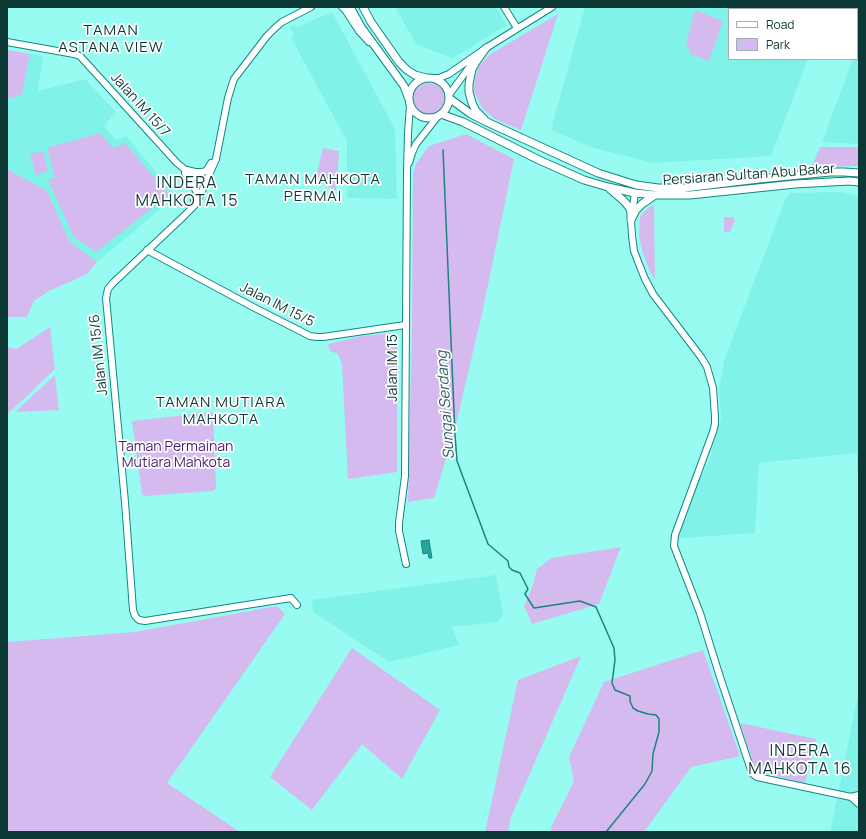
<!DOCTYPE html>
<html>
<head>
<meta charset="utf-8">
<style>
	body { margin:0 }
	#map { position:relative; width:866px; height:839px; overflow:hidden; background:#98fbf1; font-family:Manrope,sans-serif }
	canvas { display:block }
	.frame { position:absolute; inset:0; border:8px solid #0b3834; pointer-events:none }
	.legend { position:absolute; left:728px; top:8px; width:130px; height:52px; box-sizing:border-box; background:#fff; border:1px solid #9dafae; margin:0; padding:5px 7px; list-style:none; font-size:12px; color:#0b3834 }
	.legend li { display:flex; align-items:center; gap:8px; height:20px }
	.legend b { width:20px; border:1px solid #9dafae }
</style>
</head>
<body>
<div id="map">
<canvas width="866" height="839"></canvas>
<div class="frame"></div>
<ul class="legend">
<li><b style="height:5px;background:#fff"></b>Road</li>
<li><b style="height:11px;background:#d4baef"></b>Park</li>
</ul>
</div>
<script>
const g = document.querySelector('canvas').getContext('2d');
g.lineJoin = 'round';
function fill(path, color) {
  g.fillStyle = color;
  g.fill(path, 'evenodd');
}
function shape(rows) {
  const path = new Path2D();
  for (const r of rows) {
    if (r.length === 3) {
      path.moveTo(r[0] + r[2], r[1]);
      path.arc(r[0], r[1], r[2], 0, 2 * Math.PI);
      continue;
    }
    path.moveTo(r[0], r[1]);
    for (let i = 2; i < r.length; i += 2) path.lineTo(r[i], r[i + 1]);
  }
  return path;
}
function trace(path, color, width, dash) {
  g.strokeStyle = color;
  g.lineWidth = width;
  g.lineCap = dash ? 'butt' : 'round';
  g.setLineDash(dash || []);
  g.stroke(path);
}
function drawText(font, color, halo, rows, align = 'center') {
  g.font = font + ' Manrope,sans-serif';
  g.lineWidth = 3.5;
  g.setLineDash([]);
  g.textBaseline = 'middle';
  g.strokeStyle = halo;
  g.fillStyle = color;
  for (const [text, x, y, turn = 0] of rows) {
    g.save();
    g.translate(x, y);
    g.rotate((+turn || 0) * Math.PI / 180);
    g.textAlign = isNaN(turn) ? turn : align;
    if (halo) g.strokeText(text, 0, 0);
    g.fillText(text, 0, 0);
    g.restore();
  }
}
const built = shape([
	[395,7,496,7,507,25,453,58,417,45],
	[585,7,859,7,859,144,822,142,853,59,857,59,857,9,729,9,729,59,808,59,771,156,653,163,593,148,552,130,553,126,552,126],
	[332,12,395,129,397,199,347,198,347,141,291,38,294,34,290,27,293,25,297,27,300,26],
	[30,54,43,56,38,91,85,79,116,112,104,126,117,140,126,136,176,196,97,262,70,242,47,191,7,169,7,117,9,114,7,112,7,99,22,95],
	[839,192,859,196,859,471,857,471,857,453,759,463,755,533,669,539,709,461,721,418,719,390,724,361,785,200,790,193],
	[496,575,503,615,498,622,452,627,459,645,389,662,313,612,312,600],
	[859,690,859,832,830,832]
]);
const green = shape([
	[695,10,723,21,709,61,691,54,686,43],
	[558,14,521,130,495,119,482,108,474,91,475,79,479,66,489,55],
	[7,50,30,54,22,95,7,99],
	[429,99,16],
	[100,133,113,148,125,143,169,195,96,252,74,237,48,180,55,178,47,148],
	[466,134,514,159,483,309,454,433,434,498,408,502,412,327,413,173,416,164,429,146],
	[820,147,859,147,859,166,850,166,811,168],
	[323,148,339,151,336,191,318,181,316,177],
	[43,151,48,171,36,175,30,154],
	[7,169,47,191,70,242,97,262,87,274,49,291,34,301,27,317,7,317],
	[654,204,655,279,651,274,643,254,639,236,640,216,648,208],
	[724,217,733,217,735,220,730,232,724,232],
	[50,327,55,369,26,397,7,414,7,347,16,349,32,339],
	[393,333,397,336,397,472,348,479,342,364,338,354,330,351,328,344,362,336],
	[55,375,59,410,15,412],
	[213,412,216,488,213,491,145,496,142,494,132,421],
	[621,547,599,604,532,624,524,606,533,585,537,569,552,558],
	[277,606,285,614,167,783,240,832,7,832,7,642,135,632],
	[352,648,440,710,402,779,362,744,312,810,270,777],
	[703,650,740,756,691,767,644,832,552,832,551,827,574,781,569,757,604,682],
	[581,656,511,817,508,832,485,832,518,680],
	[740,723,816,739,805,783,756,771]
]);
const water = shape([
	[429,540,432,558,429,558,428,553,423,554,421,541,429,540]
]);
const stream = shape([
	[443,150,455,435,457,461,488,544,508,561,509,567,512,570,520,573,528,589,525,594,534,608,580,601,596,607,614,648,615,660,612,683,615,690,630,696,630,701,633,708,638,711,648,714,656,715,659,719,659,732,653,754,652,771,645,784,606,832]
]);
const tertiary = shape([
	[342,7,346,11,359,31,369,42],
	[504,7,517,28],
	[7,42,74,54,80,56,177,163,194,177,207,182],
	[431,78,439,78,449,74,486,48,552,7],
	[449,95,473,62],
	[409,163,412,153,416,144,438,116],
	[187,170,195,172,202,172,206,171,211,163],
	[185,173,193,185,197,193,194,201],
	[635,193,631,220,632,236,634,251,639,264,645,279,653,294,701,357,707,367,713,388,715,417,715,424,713,432,675,535,674,546,700,613,720,677,750,767,753,774,757,777,851,797,859,795],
	[147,250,253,307,310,336,317,337,323,337,405,325],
	[406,564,399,531,399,523,405,476,407,172,408,133,410,105],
	[297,605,291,598,145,621,139,620,135,616,133,610,125,502,106,298,108,289,113,283,184,216,194,206,199,198,216,159,228,98,232,85,234,79,267,36,275,28,282,22,311,7],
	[851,797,859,804]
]);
const secondary = shape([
	[350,7,361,27,404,86,408,97],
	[363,7,371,22,399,62,407,70,415,75,426,78],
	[429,98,20],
	[449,98,471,114,489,123,598,173,636,185,658,188,684,188,759,179,830,172,844,172,859,173],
	[441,114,463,122,539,160,584,180,608,187,635,193,655,195,690,195,795,184,849,181,859,182],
	[484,119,476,111,472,103,469,92,469,84,472,69,476,62,486,48],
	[610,189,624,201,629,207,631,212,631,220],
	[631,220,636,210,642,204,655,195]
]);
const streetNames = [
	["Jalan IM 15/7",140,105,48],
	["Persiaran Sultan Abu Bakar",749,175,-4],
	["Jalan IM 15/5",277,305,27],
	["Jalan IM 15/6",99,355,-96],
	["Jalan IM 15",393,368,-90]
];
const parkNames = [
	["Taman Permainan",176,447],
	["Mutiara Mahkota",176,463]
];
const neighbourhoodNames = [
	["TAMAN",111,31],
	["ASTANA VIEW",111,48],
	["TAMAN MAHKOTA",313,180],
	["PERMAI",313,197],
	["TAMAN MUTIARA",221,403],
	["MAHKOTA",221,420]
];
const waterNames = [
	["Sungai Serdang",446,405,-94]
];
const quarterNames = [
	["INDERA",187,184],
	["MAHKOTA 15",187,202],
	["INDERA",800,752],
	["MAHKOTA 16",800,770]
];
fill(built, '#81f2e7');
fill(green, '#d4baef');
fill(water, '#22a59c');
trace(water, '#1b847d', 1);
trace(stream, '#1b847d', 1.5);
trace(tertiary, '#128880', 8);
trace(secondary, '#128880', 9);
trace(tertiary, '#fff', 6);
trace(secondary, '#fff', 7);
drawText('14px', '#0b3834', '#fff', streetNames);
drawText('14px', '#4b1a6d', '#fff', parkNames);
g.letterSpacing = '1px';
drawText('15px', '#0b3834', '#fff', neighbourhoodNames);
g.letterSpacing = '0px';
drawText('italic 15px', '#2f615d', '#fff', waterNames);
g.letterSpacing = '1px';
drawText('16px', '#0b3834', '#fff', quarterNames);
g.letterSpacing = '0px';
</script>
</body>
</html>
